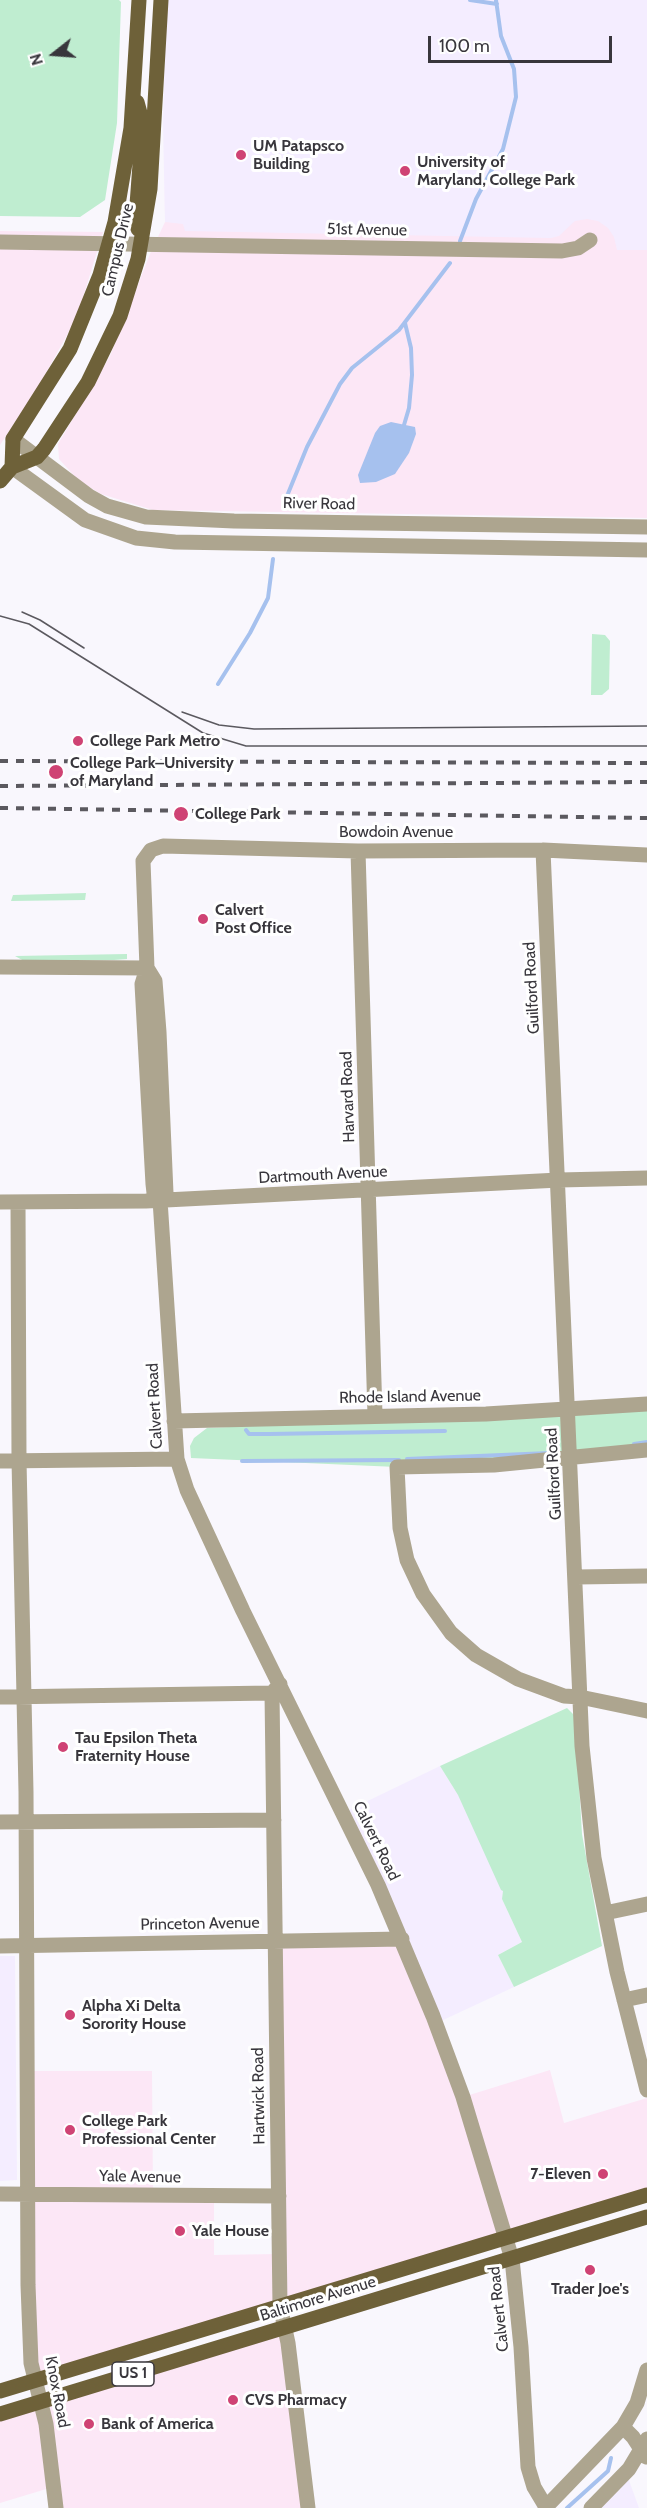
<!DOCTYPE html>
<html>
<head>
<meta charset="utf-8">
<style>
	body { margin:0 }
	#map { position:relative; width:647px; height:2508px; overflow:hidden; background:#f9f7fd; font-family:Cabin,sans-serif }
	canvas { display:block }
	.north { position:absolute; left:24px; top:24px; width:60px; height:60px; -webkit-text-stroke:4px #fff; paint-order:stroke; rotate:253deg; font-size:16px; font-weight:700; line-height:24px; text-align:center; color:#38363c }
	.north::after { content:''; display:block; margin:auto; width:21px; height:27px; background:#38363c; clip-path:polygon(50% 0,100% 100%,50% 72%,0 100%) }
	.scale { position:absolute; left:428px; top:36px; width:184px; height:27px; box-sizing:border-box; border:3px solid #38363c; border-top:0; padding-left:8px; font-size:18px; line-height:21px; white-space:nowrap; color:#38363c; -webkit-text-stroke:4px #fff; paint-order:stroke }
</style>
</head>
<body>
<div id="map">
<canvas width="647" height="2508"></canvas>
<div class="north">N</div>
<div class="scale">100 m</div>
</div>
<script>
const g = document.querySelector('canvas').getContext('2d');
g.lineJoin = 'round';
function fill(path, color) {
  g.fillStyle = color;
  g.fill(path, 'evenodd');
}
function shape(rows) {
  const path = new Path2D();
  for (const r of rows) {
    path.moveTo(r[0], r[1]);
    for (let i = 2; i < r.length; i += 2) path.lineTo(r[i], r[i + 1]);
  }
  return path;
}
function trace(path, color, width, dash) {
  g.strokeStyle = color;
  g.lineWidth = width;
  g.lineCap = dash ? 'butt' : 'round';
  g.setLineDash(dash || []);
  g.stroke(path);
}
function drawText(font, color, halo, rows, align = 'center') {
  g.font = font + ' Cabin,sans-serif';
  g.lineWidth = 6;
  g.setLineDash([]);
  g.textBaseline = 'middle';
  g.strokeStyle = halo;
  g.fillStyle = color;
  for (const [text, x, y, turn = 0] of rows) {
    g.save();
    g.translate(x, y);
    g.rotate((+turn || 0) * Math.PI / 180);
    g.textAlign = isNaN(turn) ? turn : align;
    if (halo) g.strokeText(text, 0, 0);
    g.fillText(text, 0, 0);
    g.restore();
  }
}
const commercial = shape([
	[647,0,647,518,153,510,101,494,78,480,59,459,58,444,110,356,150,254,165,222,164,84],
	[0,231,103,232,77,317,37,389,0,445],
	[402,1939,463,2097,550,2070,564,2123,647,2098,647,2195,33,2381,28,2071,152,2071,153,2195,214,2196,214,2255,279,2254,275,1941],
	[285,2328,308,2508,56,2508,53,2487,0,2503,0,2414]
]);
const built = shape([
	[168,0,647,0,647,250,617,250,614,237,608,228,598,221,587,219,575,221,559,236,551,238,185,231,183,224,165,222,163,123,166,1],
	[440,1766,455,1790,480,1790,504,1887,502,1899,522,1942,498,1955,514,1987,441,2021,393,1901,349,1810],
	[0,1956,15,1956,17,2180,0,2181],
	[626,2472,639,2508,594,2508]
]);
const green = shape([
	[0,0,119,0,121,2,117,123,105,200,80,217,0,216],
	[592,634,605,635,610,641,609,689,602,695,591,695],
	[86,893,85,900,11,901,13,895],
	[127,954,127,959,114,960,24,961,15,956],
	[647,1408,647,1450,397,1467,191,1458,190,1446,194,1438,207,1428],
	[567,1708,575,1716,582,1834,602,1946,514,1987,498,1955,522,1942,502,1899,503,1891,501,1890,458,1795,440,1766]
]);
const water = shape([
	[391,422,415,427,416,434,409,453,395,474,376,482,360,483,358,475,375,433,380,426]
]);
const stream = shape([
	[470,0,497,4],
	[460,241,476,199,503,149,516,97,514,69,501,36,496,0],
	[404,425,409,408,412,375,411,348,405,323],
	[287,496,307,447,340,384,352,368,399,330,450,263],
	[218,684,250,633,268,598,273,559],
	[246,1430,249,1434,269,1434,445,1431],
	[634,1444,647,1442],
	[407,1459,549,1453],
	[242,1461,399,1460],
	[567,2508,608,2471,611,2458]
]);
const minor = shape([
	[0,242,562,251,578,248,590,240],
	[13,439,89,496,107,506,146,517,234,521,647,527],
	[12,467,85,520,136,538,175,542,647,550],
	[543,850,582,1746,594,1858,617,1972,647,2090],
	[358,851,375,1415],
	[0,967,147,968],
	[147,968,155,981,159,1032,166,1193,160,1200],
	[0,1202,146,1201,559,1180,647,1178],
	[18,1202,19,1460,26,1792,28,2285,31,2363,46,2424,56,2508],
	[174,1421,486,1414,647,1404],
	[647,1450,494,1465,397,1467,400,1528,407,1560,423,1594,451,1633,476,1655,518,1679,564,1696,580,1697,647,1711],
	[0,1461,177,1459],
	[576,1577,647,1576],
	[280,1684,272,1693,280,2306,288,2343,308,2508],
	[0,1697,272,1693],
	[0,1822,274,1820],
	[605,1913,647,1904],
	[0,1946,402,1939],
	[624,2000,647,1995],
	[0,2194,279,2196],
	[623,2427,633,2437,646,2457],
	[546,2507,534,2487,528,2467,521,2347,512,2259,463,2097,433,2016,378,1885,243,1611,187,1490,177,1459,160,1200,154,1193,153,1184,142,984,147,968,143,861,151,850,163,846,358,851,543,850,647,855],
	[545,2508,623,2427,637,2403,647,2370],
	[591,2508,629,2469,647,2439]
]);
const major = shape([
	[137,102,143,124,136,218,138,229],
	[12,467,13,439,70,349,100,275,115,222,131,128,139,0],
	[0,481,12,467,37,457,44,449,88,382,120,316,138,259,150,189,161,0],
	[0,2391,647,2195],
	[0,2414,647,2217]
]);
const tram = shape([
	[22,612,40,620,84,648],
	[0,616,29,624,203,733,246,746,647,746],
	[182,712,219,725,254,729,647,726]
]);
const rail = shape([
	[0,761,647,763],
	[0,786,647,782],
	[0,808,647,818]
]);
const markers = [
	[241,155,6,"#cf4374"],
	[405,171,6,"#cf4374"],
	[78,741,6,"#cf4374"],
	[56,772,8,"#cf4374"],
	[181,814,8,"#cf4374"],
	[203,919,6,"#cf4374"],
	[63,1747,6,"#cf4374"],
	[70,2015,6,"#cf4374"],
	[70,2130,6,"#cf4374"],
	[603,2174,6,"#cf4374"],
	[180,2231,6,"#cf4374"],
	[590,2270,6,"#cf4374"],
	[233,2400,6,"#cf4374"],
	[89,2424,6,"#cf4374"]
];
const shields = [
	[133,2374,42]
];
const shieldNames = [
	["US 1",133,2374]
];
const poiNames = [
	["UM Patapsco",253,146],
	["Building",253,164],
	["University of",417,162],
	["Maryland, College Park",417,180],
	["College Park Metro",90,741],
	["College Park–University",70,763],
	["of Maryland",70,781],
	["College Park",195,814],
	["Calvert",215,910],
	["Post Office",215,928],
	["Tau Epsilon Theta",75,1738],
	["Fraternity House",75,1756],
	["Alpha Xi Delta",82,2006],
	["Sorority House",82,2024],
	["College Park",82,2121],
	["Professional Center",82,2139],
	["7-Eleven",591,2174,"right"],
	["Yale House",192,2231],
	["Trader Joe's",590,2289,"center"],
	["CVS Pharmacy",245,2400],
	["Bank of America",101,2424]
];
const streetNames = [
	["51st Avenue",367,230,1],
	["Campus Drive",118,250,-77],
	["River Road",319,504,1],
	["Bowdoin Avenue",396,832],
	["Guilford Road",532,988,-93],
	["Harvard Road",348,1097,-92],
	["Dartmouth Avenue",323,1175,-3],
	["Rhode Island Avenue",410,1397,-1],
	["Calvert Road",155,1406,-93],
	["Guilford Road",554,1474,-93],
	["Calvert Road",376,1841,64],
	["Princeton Avenue",200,1924,-1],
	["Hartwick Road",259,2096,-91],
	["Yale Avenue",140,2177,1],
	["Baltimore Avenue",318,2299,-17],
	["Calvert Road",499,2309,-96],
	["Knox Road",57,2392,79]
];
fill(commercial, '#fce7f6');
fill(built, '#f4edff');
fill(green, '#bfedd0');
fill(water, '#a6c1ee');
trace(stream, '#a6c1ee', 4);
trace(minor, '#ada58f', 15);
trace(major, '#6e6139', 15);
trace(tram, '#5b595f', 1.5);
trace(rail, '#5b595f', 4, [8, 8]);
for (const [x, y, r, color] of markers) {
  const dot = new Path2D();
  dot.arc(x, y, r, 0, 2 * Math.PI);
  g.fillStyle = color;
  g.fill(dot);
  trace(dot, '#fff', 2);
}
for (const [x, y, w] of shields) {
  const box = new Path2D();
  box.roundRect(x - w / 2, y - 12, w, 24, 4.5);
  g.fillStyle = '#fff';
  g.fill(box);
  trace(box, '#38363c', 1.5);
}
drawText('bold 15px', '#38363c', null, shieldNames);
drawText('bold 16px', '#38363c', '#fff', poiNames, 'left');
drawText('16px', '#38363c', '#fff', streetNames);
</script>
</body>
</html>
